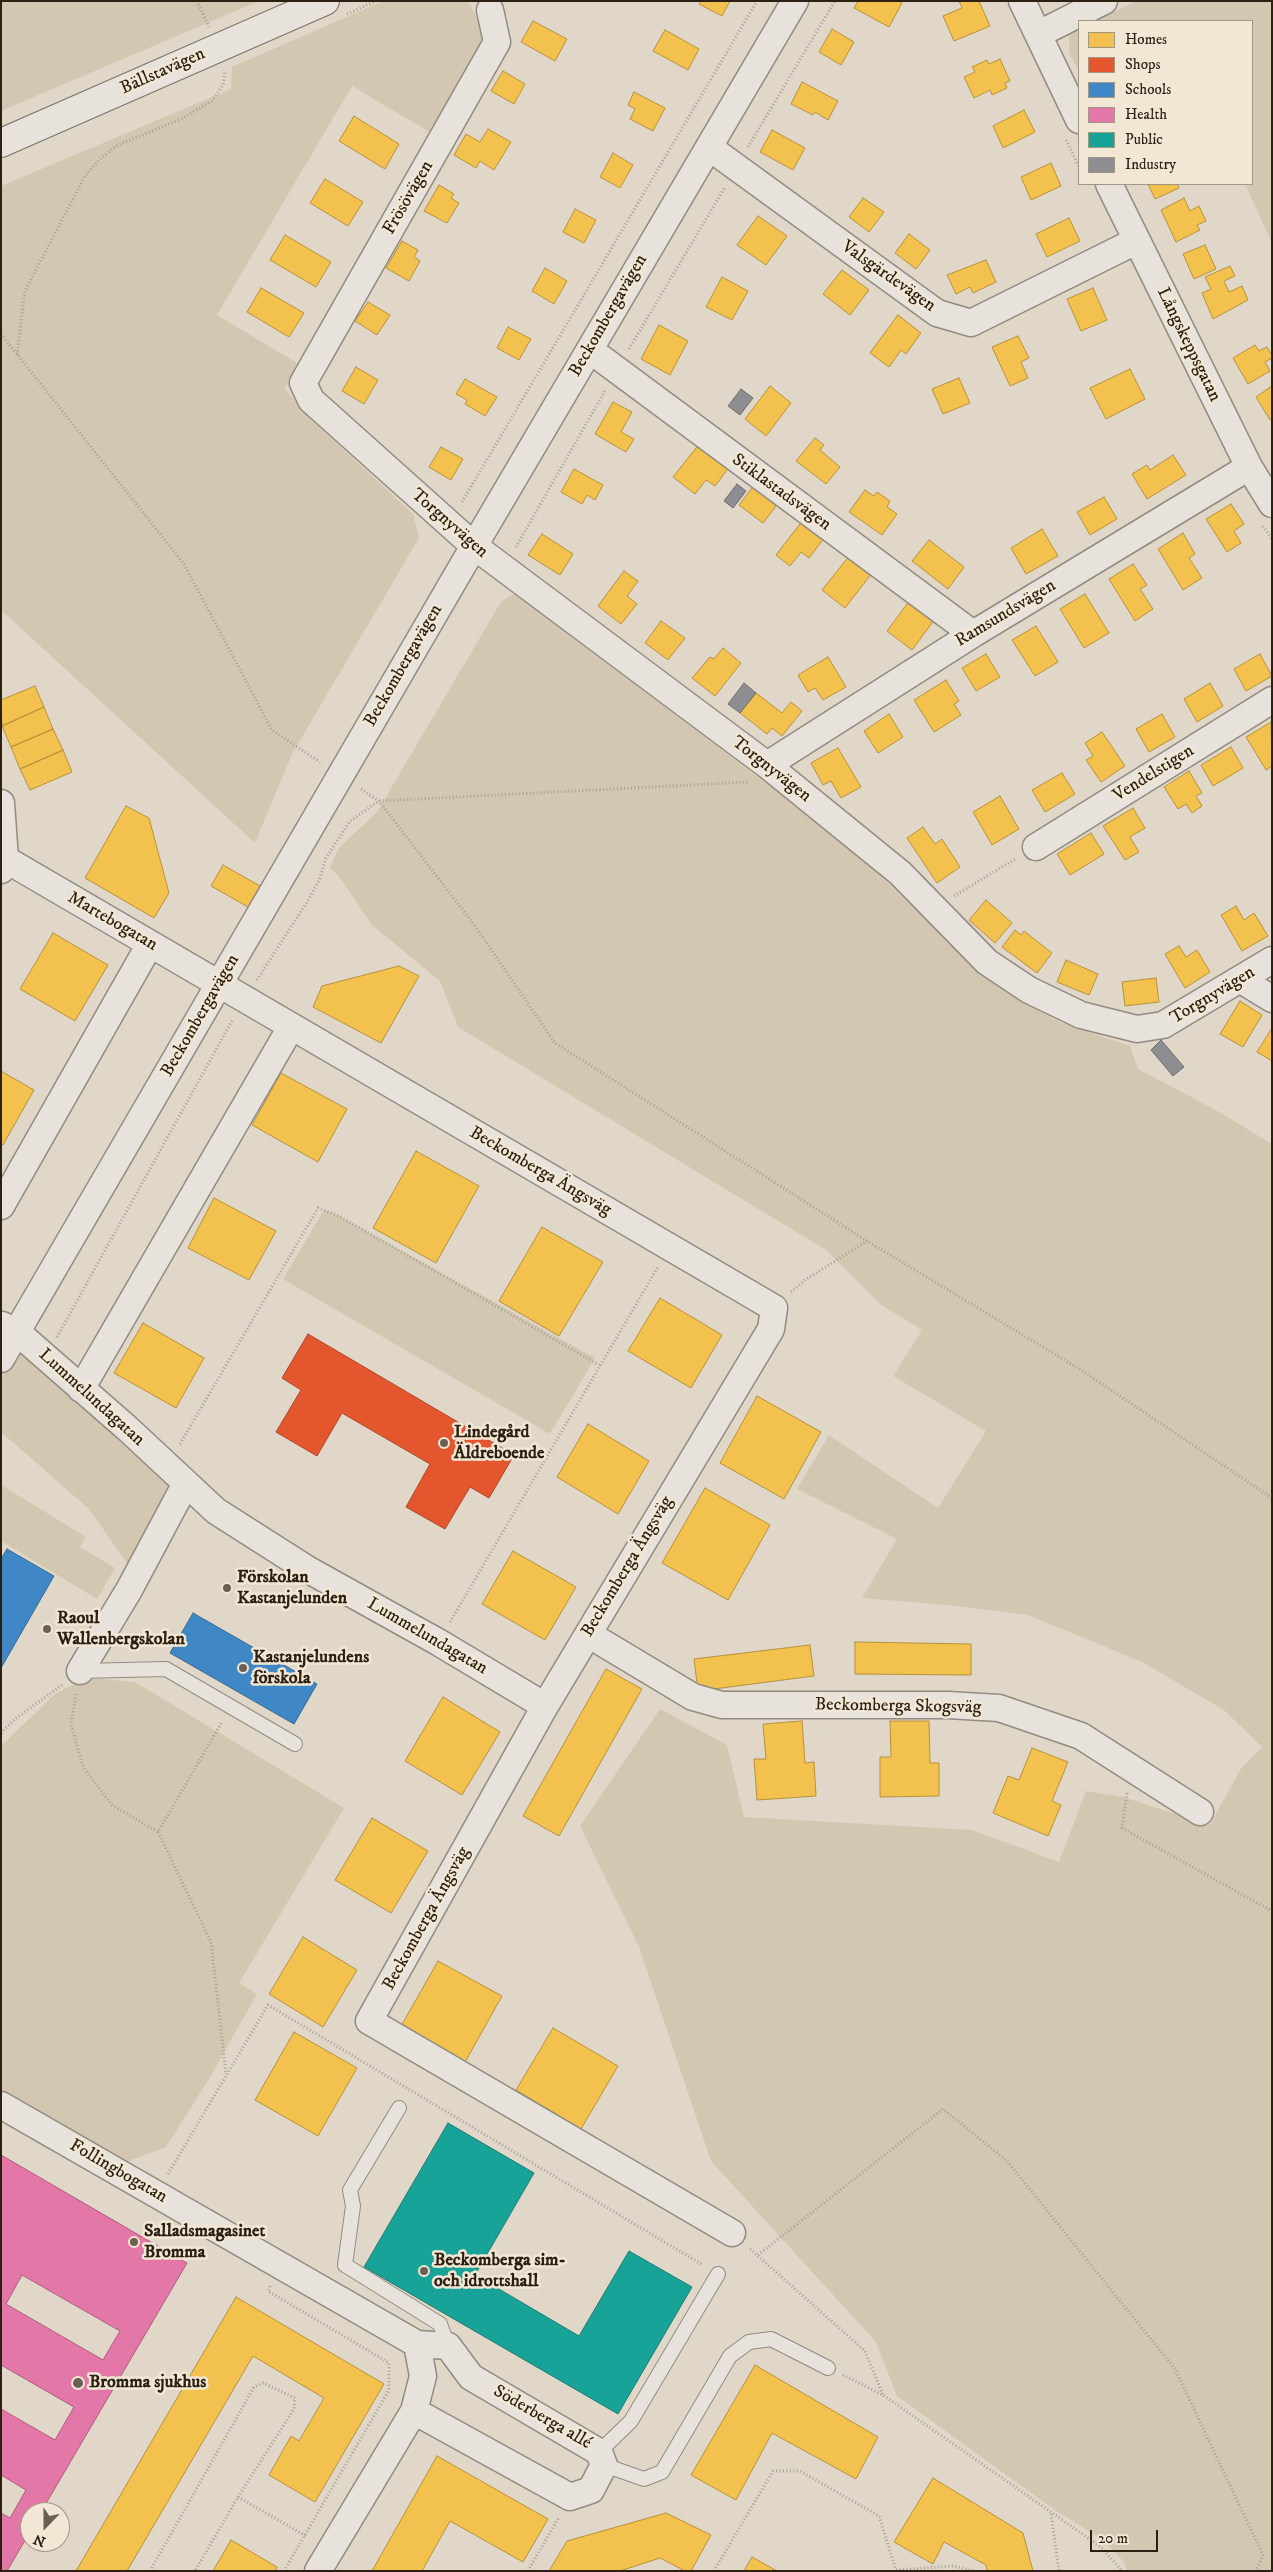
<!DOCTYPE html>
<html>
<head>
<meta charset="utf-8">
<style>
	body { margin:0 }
	#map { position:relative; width:1273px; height:2572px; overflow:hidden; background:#e0d7c8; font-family:"IM FELL DW Pica",serif }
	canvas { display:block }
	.frame { position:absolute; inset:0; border:2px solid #2b2012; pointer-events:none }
	.legend { position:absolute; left:1078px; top:20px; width:175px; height:165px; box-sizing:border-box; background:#f2e7d4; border:1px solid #a29786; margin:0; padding:6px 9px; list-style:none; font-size:15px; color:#2b2012 }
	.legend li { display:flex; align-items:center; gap:10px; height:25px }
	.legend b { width:25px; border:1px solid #a29786 }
	.north { position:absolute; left:20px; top:2502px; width:50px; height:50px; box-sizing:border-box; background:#f2e7d4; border:1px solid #a29786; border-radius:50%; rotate:202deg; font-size:14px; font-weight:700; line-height:20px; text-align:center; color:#2b2012 }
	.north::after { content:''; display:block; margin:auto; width:18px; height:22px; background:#6a6052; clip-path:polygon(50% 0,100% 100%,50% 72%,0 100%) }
	.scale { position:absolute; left:1090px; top:2530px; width:68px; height:22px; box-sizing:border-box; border:2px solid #2b2012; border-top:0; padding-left:6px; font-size:15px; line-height:18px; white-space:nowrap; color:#2b2012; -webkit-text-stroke:4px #f2e7d4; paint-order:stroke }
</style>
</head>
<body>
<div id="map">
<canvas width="1273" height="2572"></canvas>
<div class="frame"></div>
<ul class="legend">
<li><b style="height:14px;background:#f2c14e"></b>Homes</li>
<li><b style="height:14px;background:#e4572e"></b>Shops</li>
<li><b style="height:14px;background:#3f88c5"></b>Schools</li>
<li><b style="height:14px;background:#e377a8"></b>Health</li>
<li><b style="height:14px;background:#17a398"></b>Public</li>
<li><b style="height:14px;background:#8d8d92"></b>Industry</li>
</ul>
<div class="north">N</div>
<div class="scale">20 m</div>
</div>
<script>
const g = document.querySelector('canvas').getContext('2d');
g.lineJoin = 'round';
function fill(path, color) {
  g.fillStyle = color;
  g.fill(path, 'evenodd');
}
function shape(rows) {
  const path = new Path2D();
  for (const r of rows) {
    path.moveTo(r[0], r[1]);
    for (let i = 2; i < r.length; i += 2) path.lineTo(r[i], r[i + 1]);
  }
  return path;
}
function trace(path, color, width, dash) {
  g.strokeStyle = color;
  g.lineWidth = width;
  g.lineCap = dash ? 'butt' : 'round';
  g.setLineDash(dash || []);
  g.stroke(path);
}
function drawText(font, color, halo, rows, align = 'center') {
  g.font = font + ' "IM FELL DW Pica",serif';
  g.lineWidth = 5;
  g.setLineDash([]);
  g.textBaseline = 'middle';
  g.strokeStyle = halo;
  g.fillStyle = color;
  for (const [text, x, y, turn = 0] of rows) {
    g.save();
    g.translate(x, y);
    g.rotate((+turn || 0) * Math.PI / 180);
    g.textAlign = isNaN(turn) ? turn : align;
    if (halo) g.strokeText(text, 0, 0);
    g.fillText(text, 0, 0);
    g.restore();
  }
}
const green = shape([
	[1,1,259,1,1,111],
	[383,1,468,1,488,38,433,134,352,86,217,315,297,363,285,388,301,410,413,514,419,538,292,754,255,843,1,610,1,186,231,89,232,67],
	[1136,1,1272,1,1272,243,1245,184,1252,184,1252,21,1095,21],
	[1079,29,1079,71,1069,53,1069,34],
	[516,592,781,795,880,875,972,965,1027,1005,1062,1023,1130,1046,1138,1069,1214,1109,1272,1144,1272,2571,1128,2571,1123,2561,1104,2541,1052,2508,897,2396,876,2342,711,2161,639,1947,580,1826,660,1709,727,1745,744,1817,972,1830,1059,1862,1086,1791,1123,1797,1210,1825,1240,1770,1262,1747,1224,1710,1142,1662,1028,1615,948,1605,862,1598,897,1539,797,1489,829,1435,938,1508,986,1431,893,1376,922,1330,880,1304,826,1250,458,1027,440,981,372,925,338,875,329,868,340,847,377,812,501,602],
	[324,1210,337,1215,595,1358,550,1434,283,1279],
	[16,1352,30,1354,173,1488,129,1566,89,1509,1,1432,1,1379],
	[1,1485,86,1537,80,1547,115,1568,97,1599,1,1541],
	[89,1678,135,1682,344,1808,239,1983,257,1994,210,2077,166,2147,126,2162,1,2090,1,1746,56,1693]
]);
const homes = shape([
	[701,1,730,1,722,16,699,4,701,1],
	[858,1,898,1,902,3,889,27,854,8,858,1],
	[959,1,979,1,990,26,954,41,943,16,962,8,959,1],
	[533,21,567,39,555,61,521,42,533,21],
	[832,29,854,42,841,65,819,52,832,29],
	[665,30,699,49,688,70,653,51,665,30],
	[1000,59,1010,81,1005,83,1007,88,992,95,990,90,974,98,964,77,975,72,972,67,987,60,989,64,1000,59],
	[503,71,525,84,514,104,491,91,503,71],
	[802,82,838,101,828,120,815,112,813,115,791,104,802,82],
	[634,92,665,108,653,131,630,119,635,109,628,105,634,92],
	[1024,110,1035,132,1003,148,993,126,1024,110],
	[354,116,399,144,385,169,339,141,354,116],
	[488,129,511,142,494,170,480,161,476,168,454,155,466,134,480,142,488,129],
	[772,130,805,148,793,170,760,152,772,130],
	[613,153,633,165,620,188,600,177,613,153],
	[1051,163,1061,186,1031,200,1021,177,1051,163],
	[325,179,363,202,348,226,310,203,325,179],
	[1148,184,1177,184,1179,188,1155,199,1148,184],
	[439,185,454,194,451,198,459,203,447,223,424,211,439,185],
	[863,198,884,212,869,232,849,217,863,198],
	[1184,198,1190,211,1199,206,1206,221,1197,225,1200,230,1176,242,1161,210,1184,198],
	[575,209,596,220,584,243,563,232,575,209],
	[758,216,787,236,766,265,737,245,758,216],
	[1069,218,1080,241,1047,257,1036,234,1069,218],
	[909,234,930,250,916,269,895,253,909,234],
	[285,235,331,262,316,287,270,260,285,235],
	[402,241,418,250,414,257,420,261,409,281,386,268,402,241],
	[1205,245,1216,269,1194,279,1183,254,1205,245],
	[986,260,996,282,973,293,970,287,956,294,947,275,986,260],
	[1230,266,1235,276,1224,281,1229,292,1242,286,1248,300,1213,319,1202,293,1211,289,1205,277,1230,266],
	[545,268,567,281,554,304,532,291,545,268],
	[842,270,869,290,850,315,823,294,842,270],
	[722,277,748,291,732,320,706,307,722,277],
	[261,288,304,313,289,337,247,312,261,288],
	[1093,288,1107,320,1081,331,1067,299,1093,288],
	[368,302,390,315,377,335,355,321,368,302],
	[898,315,921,333,906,354,901,350,889,367,870,353,898,315],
	[659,325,688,341,670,375,641,359,659,325],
	[508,327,531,339,519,360,497,348,508,327],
	[1018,336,1029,358,1021,362,1028,378,1010,386,992,347,1018,336],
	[1255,345,1259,351,1267,347,1272,355,1272,358,1265,362,1270,371,1248,384,1233,358,1255,345],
	[356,367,378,380,364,404,342,391,356,367],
	[1130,369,1145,399,1106,419,1090,388,1130,369],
	[959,378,970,403,943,414,932,389,959,378],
	[465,379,497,397,485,416,465,404,467,400,456,394,465,379],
	[770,386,791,403,766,436,745,419,770,386],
	[1272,386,1272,419,1270,420,1256,397,1272,386],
	[613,402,632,412,621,432,634,439,626,452,595,434,613,402],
	[815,438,824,445,820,450,840,467,826,484,796,461,815,438],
	[700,443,730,466,715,486,706,480,695,494,673,477,700,443],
	[441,447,463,459,451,480,429,467,441,447],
	[1173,455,1186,475,1147,499,1132,474,1147,465,1150,470,1173,455],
	[574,469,603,485,595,500,587,495,582,504,561,492,574,469],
	[755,484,779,502,763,523,739,505,755,484],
	[865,490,874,496,877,492,890,501,887,507,897,514,882,535,849,512,865,490],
	[1104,497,1117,519,1090,535,1077,512,1104,497],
	[1231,504,1244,524,1234,531,1241,543,1227,552,1206,519,1231,504],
	[803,520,825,537,809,558,801,552,790,566,776,555,803,520],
	[1042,529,1058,556,1026,574,1011,548,1042,529],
	[1183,533,1195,554,1189,558,1202,578,1183,590,1158,549,1183,533],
	[542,534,573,554,560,575,528,555,542,534],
	[929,540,964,567,948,589,912,561,929,540],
	[850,555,872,573,845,608,822,590,850,555],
	[1133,564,1147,585,1140,589,1153,609,1135,621,1109,579,1133,564],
	[624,571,638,581,627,596,637,604,621,624,598,606,624,571],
	[1085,594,1109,633,1084,648,1060,609,1085,594],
	[910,600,935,619,912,650,887,631,910,600],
	[661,621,685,638,668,660,645,643,661,621],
	[1036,626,1058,662,1035,676,1012,640,1036,626],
	[723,648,741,663,715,696,692,678,710,657,714,659,723,648],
	[986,654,1000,677,976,691,962,668,986,654],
	[1260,654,1272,676,1246,691,1234,669,1260,654],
	[828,657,846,687,823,700,815,688,808,692,798,675,828,657],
	[946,680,959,701,954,704,961,715,934,732,914,700,946,680],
	[1210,683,1223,706,1197,722,1184,699,1210,683],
	[35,686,44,707,2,726,1,700,35,686],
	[756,693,782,713,791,702,802,711,782,736,772,728,767,734,740,713,756,693],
	[44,707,53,729,11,747,2,726,44,707],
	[889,714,903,737,878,753,864,731,889,714],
	[1162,714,1175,737,1149,752,1136,729,1162,714],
	[1271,722,1272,766,1266,770,1246,737,1271,722],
	[53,729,63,750,20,769,11,747,53,729],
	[1102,732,1125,766,1101,782,1086,760,1093,756,1085,743,1102,732],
	[1231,747,1243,768,1213,786,1201,765,1231,747],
	[838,748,861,787,841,798,831,781,823,785,811,763,838,748],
	[63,750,72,772,30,790,20,769,63,750],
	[1189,771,1202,793,1196,796,1202,806,1192,813,1186,804,1178,809,1164,787,1189,771],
	[1062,773,1075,794,1045,812,1032,790,1062,773],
	[1000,796,1019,829,992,845,973,812,1000,796],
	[126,806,149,818,169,893,154,918,85,878,126,806],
	[1133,808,1145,828,1130,837,1139,852,1125,860,1103,826,1133,808],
	[923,827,935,844,942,839,960,867,937,883,907,838,923,827],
	[1091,833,1104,854,1070,875,1057,854,1091,833],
	[223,865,260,886,248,907,211,886,223,865],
	[986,900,1012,923,995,943,969,920,986,900],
	[1236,906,1244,920,1254,913,1268,936,1242,951,1221,915,1236,906],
	[1015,930,1021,935,1024,931,1052,953,1037,973,1002,947,1015,930],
	[53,933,108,965,75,1021,20,989,53,933],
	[1179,946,1186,957,1197,950,1210,972,1185,988,1165,954,1179,946],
	[1066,960,1098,974,1089,995,1057,982,1066,960],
	[399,966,419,976,381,1043,313,1007,322,986,399,966],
	[1156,978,1159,1002,1125,1006,1122,982,1156,978],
	[1240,1001,1262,1015,1243,1047,1220,1034,1240,1001],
	[1272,1028,1272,1061,1257,1052,1272,1028],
	[1,1071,34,1090,3,1145,1,1144,1,1071],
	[281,1073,347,1109,318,1162,252,1125,281,1073],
	[416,1151,479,1186,436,1263,373,1228,416,1151],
	[214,1198,276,1231,249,1280,188,1248,214,1198],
	[542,1227,603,1262,559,1336,499,1301,542,1227],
	[660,1298,722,1335,691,1388,628,1351,660,1298],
	[143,1323,204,1358,176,1408,114,1373,143,1323],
	[757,1396,821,1432,784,1499,720,1463,757,1396],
	[588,1424,649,1461,618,1514,557,1477,588,1424],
	[705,1488,770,1525,728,1600,662,1563,705,1488],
	[513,1551,576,1587,545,1640,482,1604,513,1551],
	[855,1642,971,1644,971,1675,855,1674,855,1642],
	[810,1645,814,1676,698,1691,694,1659,810,1645],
	[606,1669,642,1689,559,1836,523,1816,606,1669],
	[443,1697,500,1732,462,1795,405,1761,443,1697],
	[802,1721,805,1763,814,1762,816,1796,757,1800,754,1759,766,1759,763,1724,802,1721],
	[890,1721,929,1721,930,1763,939,1763,939,1796,880,1797,880,1757,891,1757,890,1721],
	[1032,1748,1068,1762,1052,1801,1061,1805,1048,1836,993,1813,1008,1776,1019,1780,1032,1748],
	[372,1818,428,1851,391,1913,335,1880,372,1818],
	[303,1937,357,1970,323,2027,269,1994,303,1937],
	[438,1961,502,1996,464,2064,400,2028,438,1961],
	[553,2028,618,2066,581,2129,516,2090,553,2028],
	[294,2032,357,2068,318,2136,255,2100,294,2032],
	[236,2297,384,2384,315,2502,269,2475,291,2436,299,2441,324,2398,253,2356,127,2571,76,2571,236,2297],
	[755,2365,878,2437,856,2479,772,2433,736,2500,691,2475,755,2365],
	[437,2456,548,2519,523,2562,450,2521,422,2571,372,2571,437,2456],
	[933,2478,1023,2533,1033,2571,987,2571,986,2565,944,2542,933,2564,894,2542,933,2478],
	[666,2513,711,2535,691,2571,685,2571,660,2558,620,2571,549,2571,567,2541,666,2513],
	[231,2540,277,2567,275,2571,213,2571,231,2540],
	[752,2557,777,2571,744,2571,752,2557]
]);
const shops = shape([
	[308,1334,514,1455,489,1498,470,1487,445,1529,406,1507,430,1464,342,1413,317,1456,276,1432,301,1390,282,1378,308,1334]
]);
const schools = shape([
	[7,1549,54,1576,1,1668,1,1559,7,1549],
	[193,1613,317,1684,294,1724,170,1653,193,1613]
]);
const health = shape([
	[1,2155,187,2263,41,2512,30,2512,30,2532,7,2571,1,2571,1,2513,10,2518,26,2490,1,2475,1,2409,55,2440,74,2407,1,2365,1,2155],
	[22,2275,120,2331,103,2360,6,2304,22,2275]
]);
const public = shape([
	[448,2123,534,2173,475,2275,579,2336,629,2251,692,2287,618,2414,364,2267,448,2123]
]);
const industry = shape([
	[741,389,753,398,740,415,728,406,741,389],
	[737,484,746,491,733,508,724,501,737,484],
	[744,683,756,693,740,713,728,704,744,683],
	[1161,1040,1184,1067,1173,1076,1151,1050,1161,1040]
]);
const path = shape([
	[197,1,209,27],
	[347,14,376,1],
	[1066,140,1079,167],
	[748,147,835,1],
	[1,334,184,564,272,730,320,762],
	[629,349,725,187],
	[17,355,25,291,85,176,100,159,116,146,181,119,212,101,223,85,225,72],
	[462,502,757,1],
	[1263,526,1272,539],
	[516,547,606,389],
	[361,789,379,801,475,926,555,1043,867,1241,1081,1370,1272,1498],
	[954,896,1017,858],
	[257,980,309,899,320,878,326,858,350,821,379,801,748,782],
	[791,1292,805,1280,867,1241],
	[57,1337,233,1019],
	[180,1444,318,1208,337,1215,599,1365],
	[450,1622,658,1267],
	[76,1694,71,1724,83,1767,112,1805,158,1832,222,1722],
	[1,1733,15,1719,62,1685],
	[1127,1793,1122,1828,1272,1911],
	[158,1832,211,1942,226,2074],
	[168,2174,268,2005,703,2265],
	[750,2249,865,2351,883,2395],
	[758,2255,943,2109,1007,2161,1175,2369,1263,2555,1256,2571],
	[270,2286,268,2291,389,2363,389,2390,284,2571],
	[843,2375,883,2395,1101,2547,1122,2571],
	[238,2497,306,2536],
	[1051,2514,1059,2571],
	[896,2570,954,2566,974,2571],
	[150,2571,254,2387,263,2383,295,2398,294,2409,238,2497,195,2571],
	[528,2571,559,2517],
	[714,2571,773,2471,800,2471,879,2516,896,2570]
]);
const lane = shape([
	[80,1671,166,1669,295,1744],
	[399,2108,350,2190,353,2206,345,2265,440,2324,448,2346],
	[599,2452,631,2421,718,2274],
	[604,2465,644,2479,662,2472,730,2356,749,2342,771,2339,828,2368]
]);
const street = shape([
	[1022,1,1079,120],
	[490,10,497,42,303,383,311,400,474,546,767,765,900,873,987,962,1029,990,1081,1015,1137,1029,1163,1025,1272,960],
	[1039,34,1104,1],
	[710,148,937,313,971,323,1136,241],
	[1109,184,1249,467,1272,504],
	[590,350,973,634],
	[767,765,973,634,1249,467],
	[1,803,5,859,1,870],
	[1036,847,1272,700],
	[5,859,774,1308,771,1329,545,1706,369,2021,732,2233],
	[1241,980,1272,999],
	[1,1206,150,944],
	[2,1325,17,1332,128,1429,216,1511,307,1569,438,1642,545,1706],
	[1,1359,474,546,795,1],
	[81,1389,291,1027],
	[588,1634,693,1697,722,1705,948,1705,999,1708,1081,1736,1200,1812],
	[80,1671,129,1590,185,1485],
	[1,2105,417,2344,448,2346,471,2377,599,2452,604,2465,591,2490,570,2497,414,2411],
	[318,2571,414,2411,423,2376,417,2344]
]);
const secondary = shape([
	[1,143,325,1]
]);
const markers = [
	[444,1443,5,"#6a6052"],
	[227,1588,5,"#6a6052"],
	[47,1629,5,"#6a6052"],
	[243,1668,5,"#6a6052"],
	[134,2242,5,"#6a6052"],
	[424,2271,5,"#6a6052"],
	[78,2383,6,"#6a6052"]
];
const streetNames = [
	["Bällstavägen",163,72,-24],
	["Frösövägen",409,198,-60],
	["Valsgärdevägen",888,277,35],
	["Beckombergavägen",609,316,-60],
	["Långskeppsgatan",1188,345,64],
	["Stiklastadsvägen",781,493,36],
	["Torgnyvägen",449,524,41],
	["Ramsundsvägen",1006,614,-31],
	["Beckombergavägen",404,666,-60],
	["Torgnyvägen",771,770,38],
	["Vendelstigen",1154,774,-32],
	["Martebogatan",112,922,30],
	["Torgnyvägen",1213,996,-31],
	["Beckombergavägen",201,1016,-60],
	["Beckomberga Ängsväg",540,1172,30],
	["Lummelundagatan",91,1398,42],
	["Beckomberga Ängsväg",628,1567,-59],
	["Lummelundagatan",427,1637,30],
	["Beckomberga Skogsväg",898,1707,1],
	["Beckomberga Ängsväg",427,1919,-61],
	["Follingbogatan",118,2172,30],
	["Söderberga allé",542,2418,30]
];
const poiNames = [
	["Lindegård",454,1433],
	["Äldreboende",454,1454],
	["Förskolan",237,1578],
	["Kastanjelunden",237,1599],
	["Raoul",57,1619],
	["Wallenbergskolan",57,1640],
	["Kastanjelundens",253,1658],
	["förskola",253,1679],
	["Salladsmagasinet",144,2232],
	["Bromma",144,2253],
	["Beckomberga sim-",434,2261],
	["och idrottshall",434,2282],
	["Bromma sjukhus",89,2383]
];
fill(green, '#d4c7b2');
fill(homes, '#f2c14e');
trace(homes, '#b6913c', 1);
fill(shops, '#e4572e');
trace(shops, '#ac4626', 1);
fill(schools, '#3f88c5');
trace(schools, '#39698f', 1);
fill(health, '#e377a8');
trace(health, '#ac5d7b', 1);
fill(public, '#17a398');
trace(public, '#1d7c70', 1);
fill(industry, '#8d8d92');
trace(industry, '#706c6c', 1);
trace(lane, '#918b81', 16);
trace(street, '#918b81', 29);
trace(secondary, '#787268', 30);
trace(path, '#a49f98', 3, [1, 2.5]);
trace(lane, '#e7e2db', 14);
trace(street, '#e7e2db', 26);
trace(secondary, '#e7e2db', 28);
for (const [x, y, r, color] of markers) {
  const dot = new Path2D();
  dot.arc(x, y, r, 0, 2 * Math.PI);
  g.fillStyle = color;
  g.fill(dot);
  trace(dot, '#f2e7d4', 2);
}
drawText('18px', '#2b2012', '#f2e7d4', streetNames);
drawText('bold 18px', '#2b2012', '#f2e7d4', poiNames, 'left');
</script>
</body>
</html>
